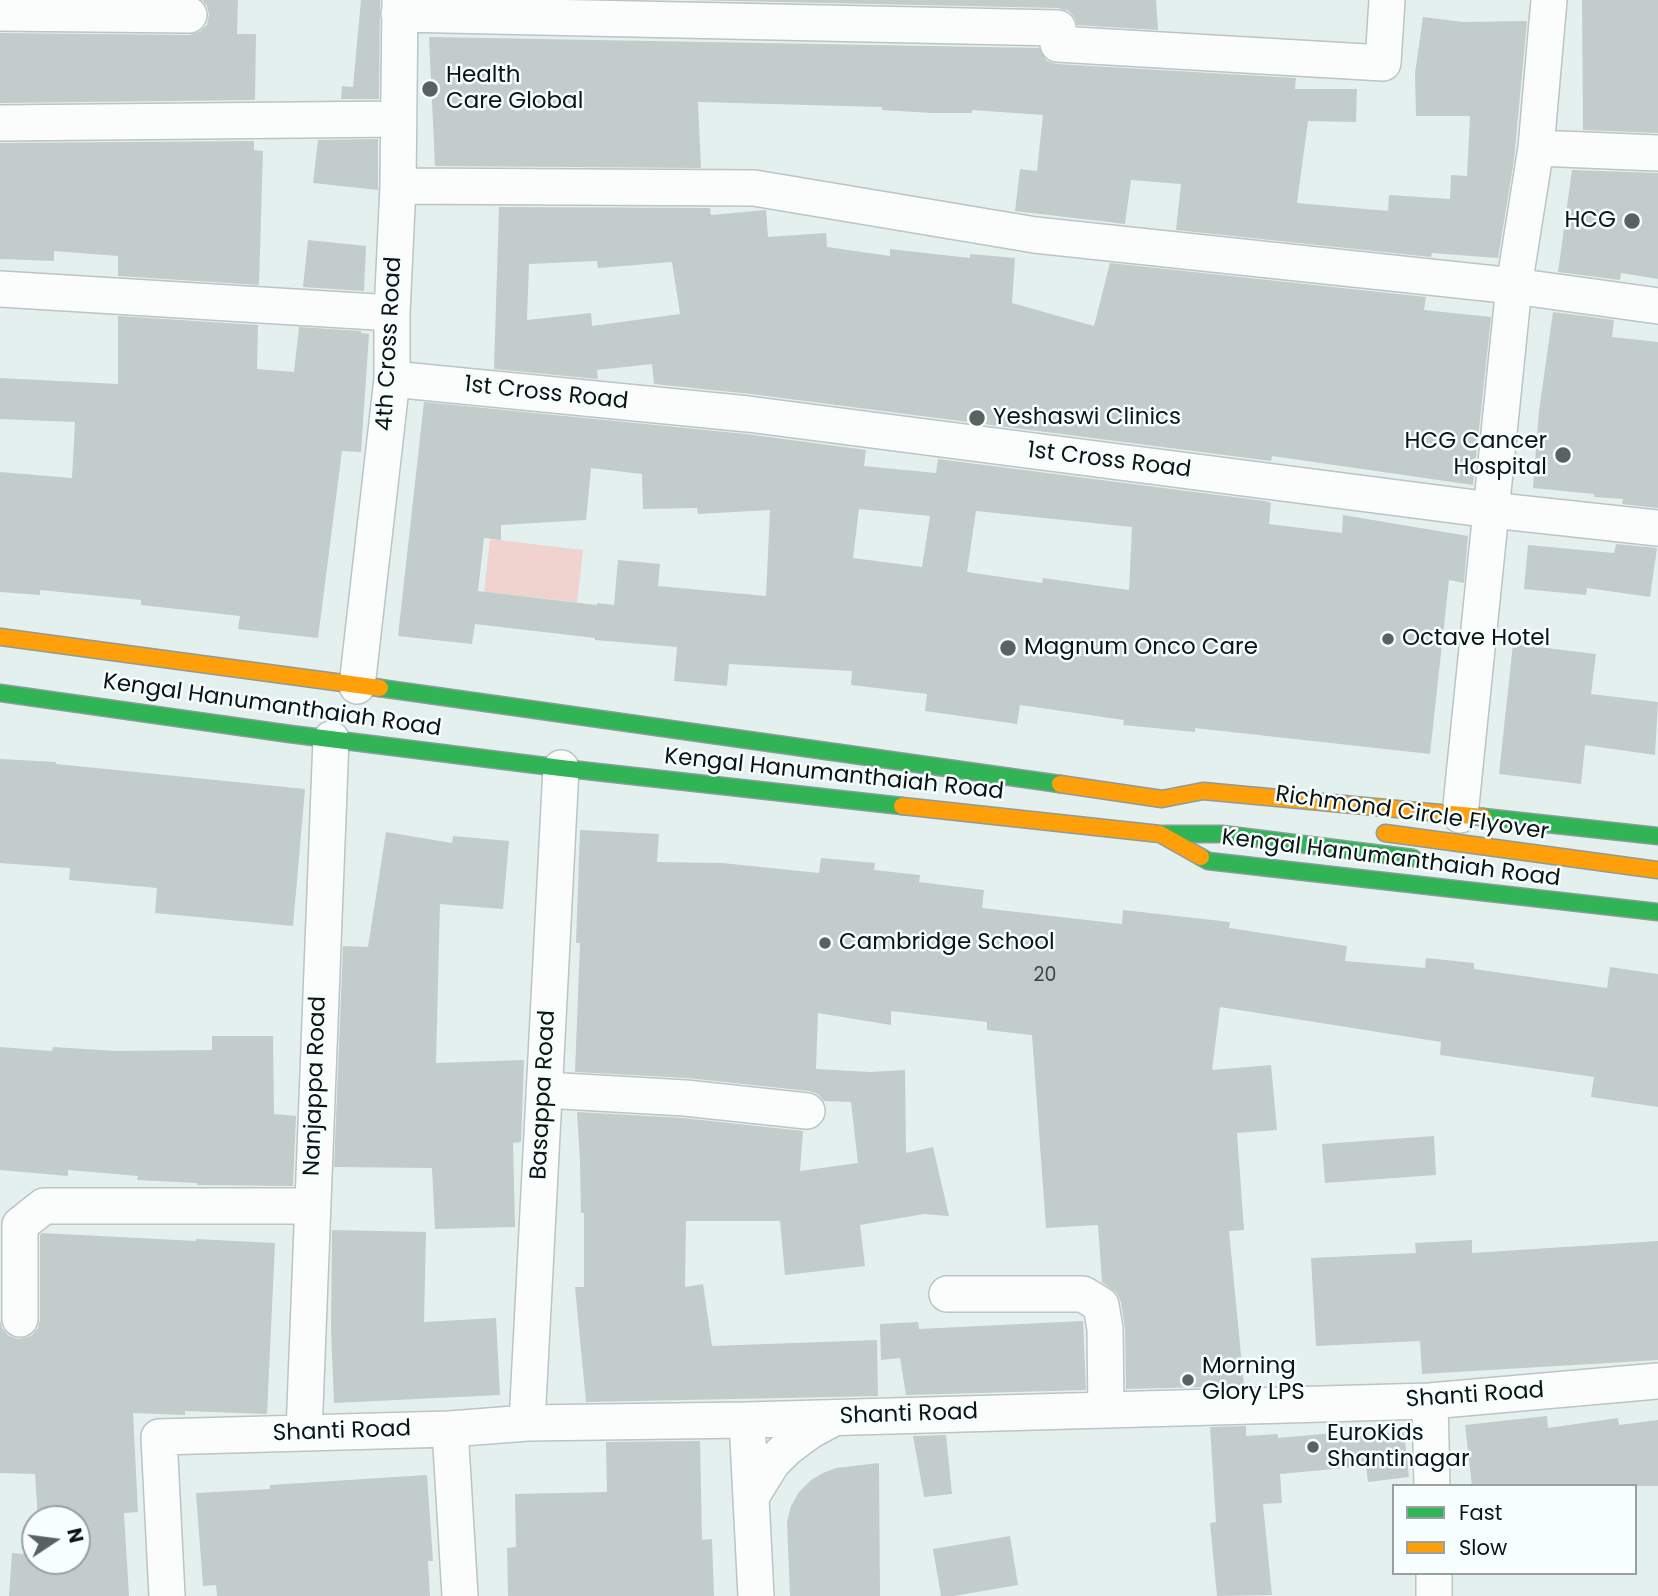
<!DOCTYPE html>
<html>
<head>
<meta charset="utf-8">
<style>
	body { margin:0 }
	#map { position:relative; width:1658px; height:1596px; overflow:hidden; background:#e3f0ee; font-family:Poppins,sans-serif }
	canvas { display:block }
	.legend { position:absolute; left:1392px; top:1484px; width:245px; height:91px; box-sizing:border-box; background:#f6fffe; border:2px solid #99a1a0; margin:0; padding:9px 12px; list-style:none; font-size:21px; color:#0d1514 }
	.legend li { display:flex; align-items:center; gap:14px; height:35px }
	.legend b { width:35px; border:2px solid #99a1a0 }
	.north { position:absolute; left:21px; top:1505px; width:70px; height:70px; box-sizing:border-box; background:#f6fffe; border:2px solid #99a1a0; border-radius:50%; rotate:77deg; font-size:19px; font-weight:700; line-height:28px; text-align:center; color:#0d1514 }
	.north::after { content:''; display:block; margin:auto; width:24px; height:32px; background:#586260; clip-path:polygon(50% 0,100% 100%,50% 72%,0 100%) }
</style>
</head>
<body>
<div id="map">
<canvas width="1658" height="1596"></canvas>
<ul class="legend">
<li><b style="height:9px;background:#30b455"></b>Fast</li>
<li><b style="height:9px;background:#ff9f0a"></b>Slow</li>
</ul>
<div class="north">N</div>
</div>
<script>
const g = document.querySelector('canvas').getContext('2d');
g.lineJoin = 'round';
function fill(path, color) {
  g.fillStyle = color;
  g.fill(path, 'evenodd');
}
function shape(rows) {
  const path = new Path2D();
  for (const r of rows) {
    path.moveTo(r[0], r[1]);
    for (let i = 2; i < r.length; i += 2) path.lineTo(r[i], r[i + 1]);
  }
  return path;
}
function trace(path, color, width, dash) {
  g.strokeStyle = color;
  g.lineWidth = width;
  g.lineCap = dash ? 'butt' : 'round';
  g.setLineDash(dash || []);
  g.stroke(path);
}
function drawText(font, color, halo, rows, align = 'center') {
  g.font = font + ' Poppins,sans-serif';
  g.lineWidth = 5;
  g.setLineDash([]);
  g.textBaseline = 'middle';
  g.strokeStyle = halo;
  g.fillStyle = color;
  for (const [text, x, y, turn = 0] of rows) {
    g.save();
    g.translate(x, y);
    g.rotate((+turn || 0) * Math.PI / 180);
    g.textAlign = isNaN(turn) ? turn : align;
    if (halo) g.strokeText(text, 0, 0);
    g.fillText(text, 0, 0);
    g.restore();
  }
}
const green = shape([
	[490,539,583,550,577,602,484,592]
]);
const building = shape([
	[202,0,238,0,237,34,256,34,255,100,0,103,0,33,189,35,199,32,207,25,209,15,207,6],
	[361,0,380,0,379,99,341,99,342,86,353,87],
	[688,0,1156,0,1158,30,1077,25,1075,18,1069,11,1058,8],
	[1582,0,1658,0,1658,133,1583,130],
	[1423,17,1463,22,1527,21,1514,160,1498,258,1432,253,1431,257,1176,230,1181,184,1131,180,1125,224,1015,211,1020,169,1037,171,1043,115,972,110,972,113,932,113,882,110,882,107,698,102,701,168,435,166,429,37,1039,48,1047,61,1057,64,1296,78,1295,89,1357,89,1356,122,1308,121,1297,203,1388,211,1389,195,1450,199,1451,175,1467,176,1470,116,1416,116,1415,73],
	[378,139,378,190,313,183,318,140],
	[254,141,254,150,263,151,259,285,118,276,118,256,54,251,54,261,0,259,0,143],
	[1572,170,1658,173,1658,279,1621,273,1620,280,1558,272],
	[499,207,710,208,711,215,766,210,768,237,826,233,827,247,890,256,890,249,970,258,970,254,1015,258,1012,303,1094,326,1110,263,1426,297,1424,310,1491,317,1473,485,1272,456,1271,461,751,394,654,384,652,364,597,370,598,379,494,369],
	[597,261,598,268,672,262,680,314,592,326,591,313,527,320,529,264],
	[308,240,366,246,364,291,303,287],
	[1553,312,1614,320,1612,337,1658,342,1658,508,1622,504,1623,499,1594,497,1594,494,1533,488,1539,411],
	[118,316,258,325,257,369,294,372,299,327,361,331,361,333,369,334,361,452,342,451,318,638,238,629,240,616,141,605,141,600,40,590,40,595,0,592,0,472,72,478,75,422,0,419,0,378,118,384],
	[424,402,746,434,866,450,864,466,936,473,938,459,1265,501,1271,503,1269,524,1342,533,1343,515,1468,536,1464,583,1449,580,1430,754,1195,728,1195,732,1123,725,1124,720,1020,705,1017,724,925,711,927,694,851,685,852,671,729,664,727,686,674,681,677,647,595,640,595,638,475,624,472,644,398,636],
	[591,468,642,474,643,509,697,508,698,514,770,510,766,596,658,586,660,564,618,560,614,605,597,603,597,605,478,591,484,538,501,540,501,525,586,520],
	[859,509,930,516,922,567,853,558],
	[976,511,1132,527,1129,590,1043,578,1042,583,967,572],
	[1616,544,1657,548,1650,597,1587,588,1586,595,1524,589,1528,545,1614,553],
	[1513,644,1596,654,1591,694,1658,702,1655,755,1585,745,1581,784,1499,774],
	[0,759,56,762,56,764,305,789,293,926,155,913,157,888,69,880,70,868,0,863],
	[580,830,659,834,657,862,722,863,819,873,821,858,875,863,874,870,920,875,919,882,984,890,982,908,1122,924,1123,910,1230,922,1229,928,1347,946,1345,961,1425,968,1426,958,1474,963,1474,969,1607,988,1610,967,1658,974,1658,1107,1591,1097,1594,1077,1440,1055,1441,1042,1220,1007,1212,1070,1271,1065,1277,1130,1237,1133,1244,1230,1229,1231,1244,1386,1126,1389,1125,1329,1121,1302,1117,1293,1102,1282,1098,1225,1046,1228,1032,1035,987,1030,987,1022,891,1011,891,1025,818,1013,816,1069,870,1072,905,1070,906,1153,933,1147,949,1216,924,1214,860,1225,865,1266,785,1275,780,1221,686,1221,685,1287,703,1284,712,1346,877,1340,878,1396,586,1402,575,1287,584,1287,584,1213,581,1213,580,1160,577,1112,683,1118,803,1131,800,1171,858,1163,851,1102,824,1101,818,1094,809,1091,687,1078,575,1072,580,943,576,943],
	[386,832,452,843,453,836,509,841,503,909,440,904,436,1063,524,1060,521,1142,513,1143,515,1227,435,1229,432,1168,334,1167,343,946,368,947],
	[212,1036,273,1036,274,1114,296,1116,293,1186,197,1185,197,1183,137,1180,138,1176,68,1170,68,1176,0,1170,0,1047,52,1051,53,1047,117,1051,212,1050],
	[1434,1136,1436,1175,1325,1183,1322,1144],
	[332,1230,426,1232,424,1322,496,1318,500,1395,334,1403,331,1330],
	[42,1233,196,1241,196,1239,275,1243,267,1414,185,1411,185,1415,133,1413,138,1512,124,1513,129,1596,9,1596,12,1553,35,1555,35,1561,77,1561,77,1519,38,1519,35,1474,0,1473,0,1320,2,1328,9,1336,19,1339,31,1336,38,1328,40,1319,40,1235],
	[1472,1240,1472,1253,1658,1241,1658,1360,1422,1374,1420,1341,1316,1346,1311,1258,1416,1253,1415,1243],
	[1083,1321,1086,1390,906,1395,900,1358,881,1360,880,1324,918,1322,919,1329],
	[1547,1416,1548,1428,1618,1418,1619,1425,1658,1420,1658,1486,1472,1486,1465,1425],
	[1246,1426,1246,1436,1278,1434,1278,1438,1333,1433,1334,1440,1404,1431,1409,1477,1368,1482,1366,1466,1280,1474,1282,1503,1263,1504,1272,1595,1217,1596,1210,1523,1216,1522,1210,1427],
	[946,1435,952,1494,924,1497,913,1436],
	[700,1441,702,1540,712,1539,714,1596,508,1596,507,1548,516,1547,515,1494,607,1492,606,1442],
	[879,1463,880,1596,790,1596,787,1522,791,1506,799,1492,811,1480,823,1473,836,1468],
	[427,1475,433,1561,428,1561,430,1596,217,1596,216,1585,203,1586,196,1493,270,1489,270,1485],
	[1010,1536,1018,1585,954,1596,941,1596,933,1549]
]);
const street = shape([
	[0,13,189,15],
	[399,14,1058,28,1058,44,1383,63,1387,0],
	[0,123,398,119],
	[1536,148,1658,153],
	[398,186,754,188,1035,235,1514,286,1658,306],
	[0,289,392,313],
	[392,379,748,414,1491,510,1658,528],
	[357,686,392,379,392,313,398,186,400,0],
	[1460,815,1514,286,1536,148,1549,0],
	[545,1090,685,1098,807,1111],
	[947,1294,1083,1294,1101,1305,1105,1329,1106,1410],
	[20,1319,20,1225,44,1206,312,1206],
	[1430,1401,1432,1486],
	[747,1420,756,1596],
	[527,1423,561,768],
	[450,1429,460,1596],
	[304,1433,331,739],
	[751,1497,772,1463,787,1448,810,1431,832,1419],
	[1434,1573,1434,1596],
	[167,1596,159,1437,450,1429,527,1423,747,1420,1430,1401,1658,1381]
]);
const fast = shape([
	[380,688,1060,784],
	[0,693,290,734,561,768,902,806],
	[1483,817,1658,836],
	[1163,834,1222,834,1413,858],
	[1201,857,1208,861,1658,912]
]);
const slow = shape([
	[0,637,380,688],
	[1060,784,1162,799,1203,791,1483,817],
	[902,806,1160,834,1201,857],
	[1385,833,1658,870]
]);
const markers = [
	[430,89,9,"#586260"],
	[1632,221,9,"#586260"],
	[977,418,9,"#586260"],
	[1563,455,9,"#586260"],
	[1388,639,7,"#586260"],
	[1008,648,9,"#586260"],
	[825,943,7,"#586260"],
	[1188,1380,7,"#586260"],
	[1313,1447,7,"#586260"]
];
const numberNames = [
	["20",1045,976]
];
const poiNames = [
	["Health",446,76],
	["Care Global",446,102],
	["HCG",1616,221,"right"],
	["Yeshaswi Clinics",993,418],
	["HCG Cancer",1547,442,"right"],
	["Hospital",1547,468,"right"],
	["Octave Hotel",1402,639],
	["Magnum Onco Care",1024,648],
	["Cambridge School",839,943],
	["Morning",1202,1367],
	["Glory LPS",1202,1393],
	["EuroKids",1327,1434],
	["Shantinagar",1327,1460]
];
const streetNames = [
	["4th Cross Road",390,344,-87],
	["1st Cross Road",546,394,6],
	["1st Cross Road",1109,461,7],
	["Kengal Hanumanthaiah Road",272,706,8],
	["Kengal Hanumanthaiah Road",834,775,6],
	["Richmond Circle Flyover",1412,814,8],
	["Kengal Hanumanthaiah Road",1391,859,7],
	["Nanjappa Road",316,1086,-88],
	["Basappa Road",544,1095,-87],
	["Shanti Road",1475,1396,-4],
	["Shanti Road",909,1415,-2],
	["Shanti Road",342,1432,-2]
];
fill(green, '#f0d2cf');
fill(building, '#c2cccb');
trace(street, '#bbc5c3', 38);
trace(fast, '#8b9c9a', 19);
trace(slow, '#8b9c9a', 19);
trace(street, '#fbfdfc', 35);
trace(fast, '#30b455', 16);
trace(slow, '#ff9f0a', 16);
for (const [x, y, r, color] of markers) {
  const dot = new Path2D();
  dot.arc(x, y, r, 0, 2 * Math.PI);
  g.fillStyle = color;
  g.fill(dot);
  trace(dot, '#f6fffe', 2.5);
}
drawText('19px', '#3a4342', null, numberNames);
drawText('23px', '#0d1514', '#f6fffe', poiNames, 'left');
drawText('23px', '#0d1514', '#f6fffe', streetNames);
</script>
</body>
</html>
